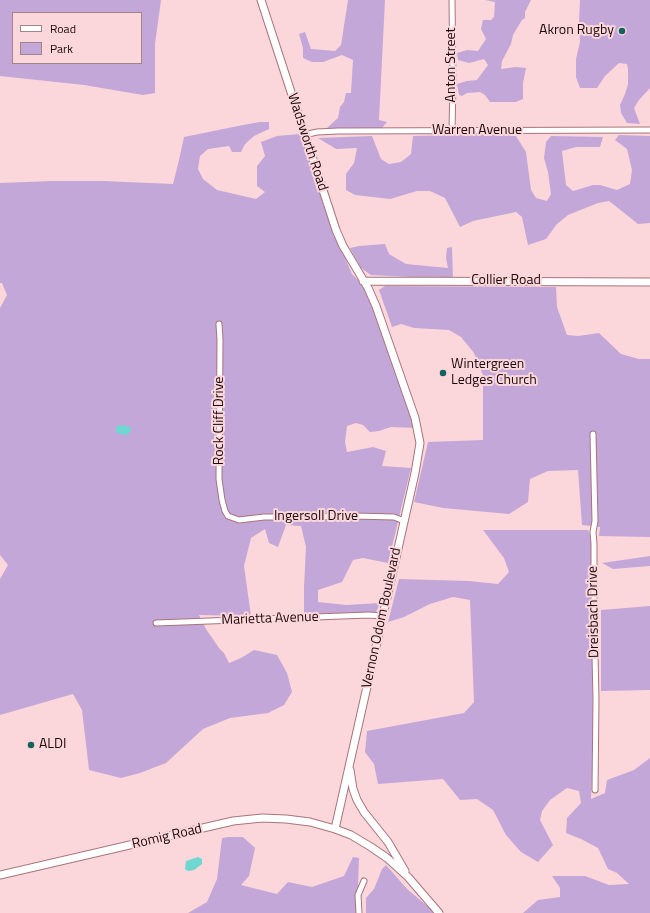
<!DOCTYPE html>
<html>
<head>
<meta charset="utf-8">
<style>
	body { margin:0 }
	#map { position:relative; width:650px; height:913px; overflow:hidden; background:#fbd7db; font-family:"Titillium Web",sans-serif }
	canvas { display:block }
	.legend { position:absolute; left:12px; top:12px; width:130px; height:52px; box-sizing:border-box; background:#fbd7db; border:1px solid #a28588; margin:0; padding:5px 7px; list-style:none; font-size:12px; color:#1c090c }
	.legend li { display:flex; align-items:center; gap:8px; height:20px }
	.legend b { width:20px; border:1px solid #a28588 }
</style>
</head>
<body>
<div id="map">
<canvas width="650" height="913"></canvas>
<ul class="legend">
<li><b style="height:5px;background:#fff"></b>Road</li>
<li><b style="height:11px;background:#c3a7d8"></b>Park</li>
</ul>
</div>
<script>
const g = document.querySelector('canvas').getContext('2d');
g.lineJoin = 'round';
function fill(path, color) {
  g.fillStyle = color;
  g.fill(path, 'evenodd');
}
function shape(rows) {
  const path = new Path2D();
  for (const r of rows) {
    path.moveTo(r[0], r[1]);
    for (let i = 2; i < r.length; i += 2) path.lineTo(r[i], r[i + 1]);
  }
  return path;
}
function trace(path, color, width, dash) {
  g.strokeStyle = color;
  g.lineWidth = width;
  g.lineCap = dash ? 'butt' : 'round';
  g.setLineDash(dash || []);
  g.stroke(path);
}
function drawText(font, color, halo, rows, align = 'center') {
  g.font = font + ' "Titillium Web",sans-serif';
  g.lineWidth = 4;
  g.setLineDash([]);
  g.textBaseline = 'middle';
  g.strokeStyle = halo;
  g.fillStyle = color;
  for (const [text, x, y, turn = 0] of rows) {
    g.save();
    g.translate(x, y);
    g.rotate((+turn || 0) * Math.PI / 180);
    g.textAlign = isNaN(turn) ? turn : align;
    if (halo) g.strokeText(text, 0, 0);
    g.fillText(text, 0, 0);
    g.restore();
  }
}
const green = shape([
	[0,0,161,0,155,44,155,93,143,95,84,85,0,76],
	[13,13,141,13,141,63,13,63],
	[348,0,385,0,379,120,387,122,381,129,327,128,338,118,340,107,344,102,346,93,351,93,353,60,342,55,323,62,312,62,303,58,303,48,299,34,305,32,311,49,335,51,341,45],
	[485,0,531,0,525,12,525,18,522,20,513,35,511,44,502,61,501,69,516,67,526,68,523,83,523,99,516,102,490,102,485,95,480,92,467,93,462,96,459,95,457,84,467,81,477,80,488,65,484,59,469,63,458,60,457,53,467,50,478,51,486,39,481,29,483,20,491,20,494,17,495,2],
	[580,0,650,0,650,88,639,100,634,108,640,124,627,123,621,113,620,105,625,94,628,84,628,69,627,64,619,63,605,76,597,88,580,88,576,77,576,59,580,42,579,22],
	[260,122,269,122,269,129,254,136,245,144,241,152,232,152,229,146,208,149,200,156,198,169,203,179,217,190,256,199,265,192,257,186,257,166,265,156,261,142,277,136,300,134,336,237,352,274,364,286,380,317,417,428,391,427,379,431,370,432,363,425,356,423,347,426,345,442,347,452,373,447,386,451,382,466,411,468,388,563,363,558,353,560,342,582,318,590,318,602,346,605,380,603,376,612,304,614,304,587,306,547,301,526,286,525,278,547,269,543,265,529,251,538,244,566,251,616,199,615,206,629,219,648,224,653,229,663,241,658,254,650,277,655,287,673,292,692,284,705,268,713,230,718,203,729,166,763,140,773,121,778,89,770,82,710,73,694,0,715,0,579,8,565,0,555,0,308,7,295,2,283,0,283,0,183,52,181,103,181,173,184,179,160,184,137,243,125],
	[503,134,516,136,526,152,531,190,536,198,547,201,551,194,548,172,544,158,546,142,551,136,603,137,600,147,576,147,562,151,566,185,573,191,593,185,600,185,617,190,630,184,632,170,627,149,615,140,619,135,650,136,650,223,638,224,609,201,598,203,568,215,557,224,546,239,528,245,522,217,516,212,473,221,460,227,445,198,430,191,417,191,390,199,355,195,346,190,346,174,354,163,357,148,336,149,318,138,372,136,381,159,389,164,401,162,411,154,413,136],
	[385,244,389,254,406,264,448,268,446,258,447,248,452,247,453,279,371,275,361,268,350,248,359,246],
	[385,286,556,287,557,307,567,335,578,336,599,333,621,354,639,359,650,359,650,537,599,536,600,527,582,525,578,470,548,471,530,479,528,502,509,514,443,508,414,502,428,442,483,440,483,375,474,353,461,337,449,330,414,328,401,324,392,327,379,290],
	[483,530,588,530,592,540,593,753,591,799,605,793,607,780,634,770,650,758,650,913,523,913,538,900,560,897,560,888,552,876,585,876,609,885,629,884,617,873,608,869,598,848,581,839,566,833,567,818,581,803,579,791,567,788,550,800,542,811,540,820,553,845,538,862,521,852,506,835,493,810,477,799,460,800,443,779,378,784,374,764,365,752,367,731,464,713,474,702,470,600,453,597,430,604,404,617,388,622,399,579,469,581,498,584,509,572,504,558],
	[650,556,650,566,613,569,602,563],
	[650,606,650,690,601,691,601,610],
	[229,837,243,837,255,848,249,876,241,885,277,894,288,882,312,887,344,876,353,857,359,858,357,913,188,913,207,902,217,879,222,838],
	[386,865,407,889,432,910,435,913,366,913,366,898,374,889,382,869]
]);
const water = shape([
	[120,425,131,427,131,431,127,435,120,434,116,432,116,429,117,426],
	[198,857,202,859,202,864,194,870,188,871,185,869,186,861]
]);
const street = shape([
	[452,0,453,81,452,131],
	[304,135,317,132,338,131,650,130],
	[219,324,220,340,219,479,222,500,225,511,228,516,239,520,264,517,306,517,355,516,394,517,404,521],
	[593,434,595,521,593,532,594,544,594,612,596,699,595,790],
	[156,623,369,615,383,616],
	[359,913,358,895,364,881]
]);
const secondary = shape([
	[261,0,336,230,343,246,368,288,376,306,415,418,420,443,415,473,335,829],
	[363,281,650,282],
	[350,770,353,789,357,800,364,812,388,842,405,871],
	[0,875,233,821,262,818,286,819,310,822,335,829,351,835,371,847,387,858,408,877,439,913]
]);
const markers = [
	[622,31,4,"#13625e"],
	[443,373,4,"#13625e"],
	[31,745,4,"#13625e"]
];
const poiNames = [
	["Akron Rugby",614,31,"right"],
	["Wintergreen",451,365],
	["Ledges Church",451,381],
	["ALDI",39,745]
];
const streetNames = [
	["Anton Street",452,65,-90],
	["Warren Avenue",477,131],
	["Wadsworth Road",307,142,72],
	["Collier Road",506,281],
	["Rock Cliff Drive",220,421,-90],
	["Ingersoll Drive",316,517],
	["Dreisbach Drive",594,612,-91],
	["Vernon Odom Boulevard",382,618,-78],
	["Marietta Avenue",270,619,-2],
	["Romig Road",167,837,-13]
];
fill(green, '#c3a7d8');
fill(water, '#6ed7d1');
trace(street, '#a9747b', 7);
trace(secondary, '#a9747b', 9);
trace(street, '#fff', 5);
trace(secondary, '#fff', 7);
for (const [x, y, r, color] of markers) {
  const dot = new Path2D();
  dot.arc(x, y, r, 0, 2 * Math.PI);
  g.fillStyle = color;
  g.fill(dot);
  trace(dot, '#fbd7db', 1.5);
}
drawText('14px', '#1c090c', '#fbd7db', poiNames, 'left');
drawText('14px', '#1c090c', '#fbd7db', streetNames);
</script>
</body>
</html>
